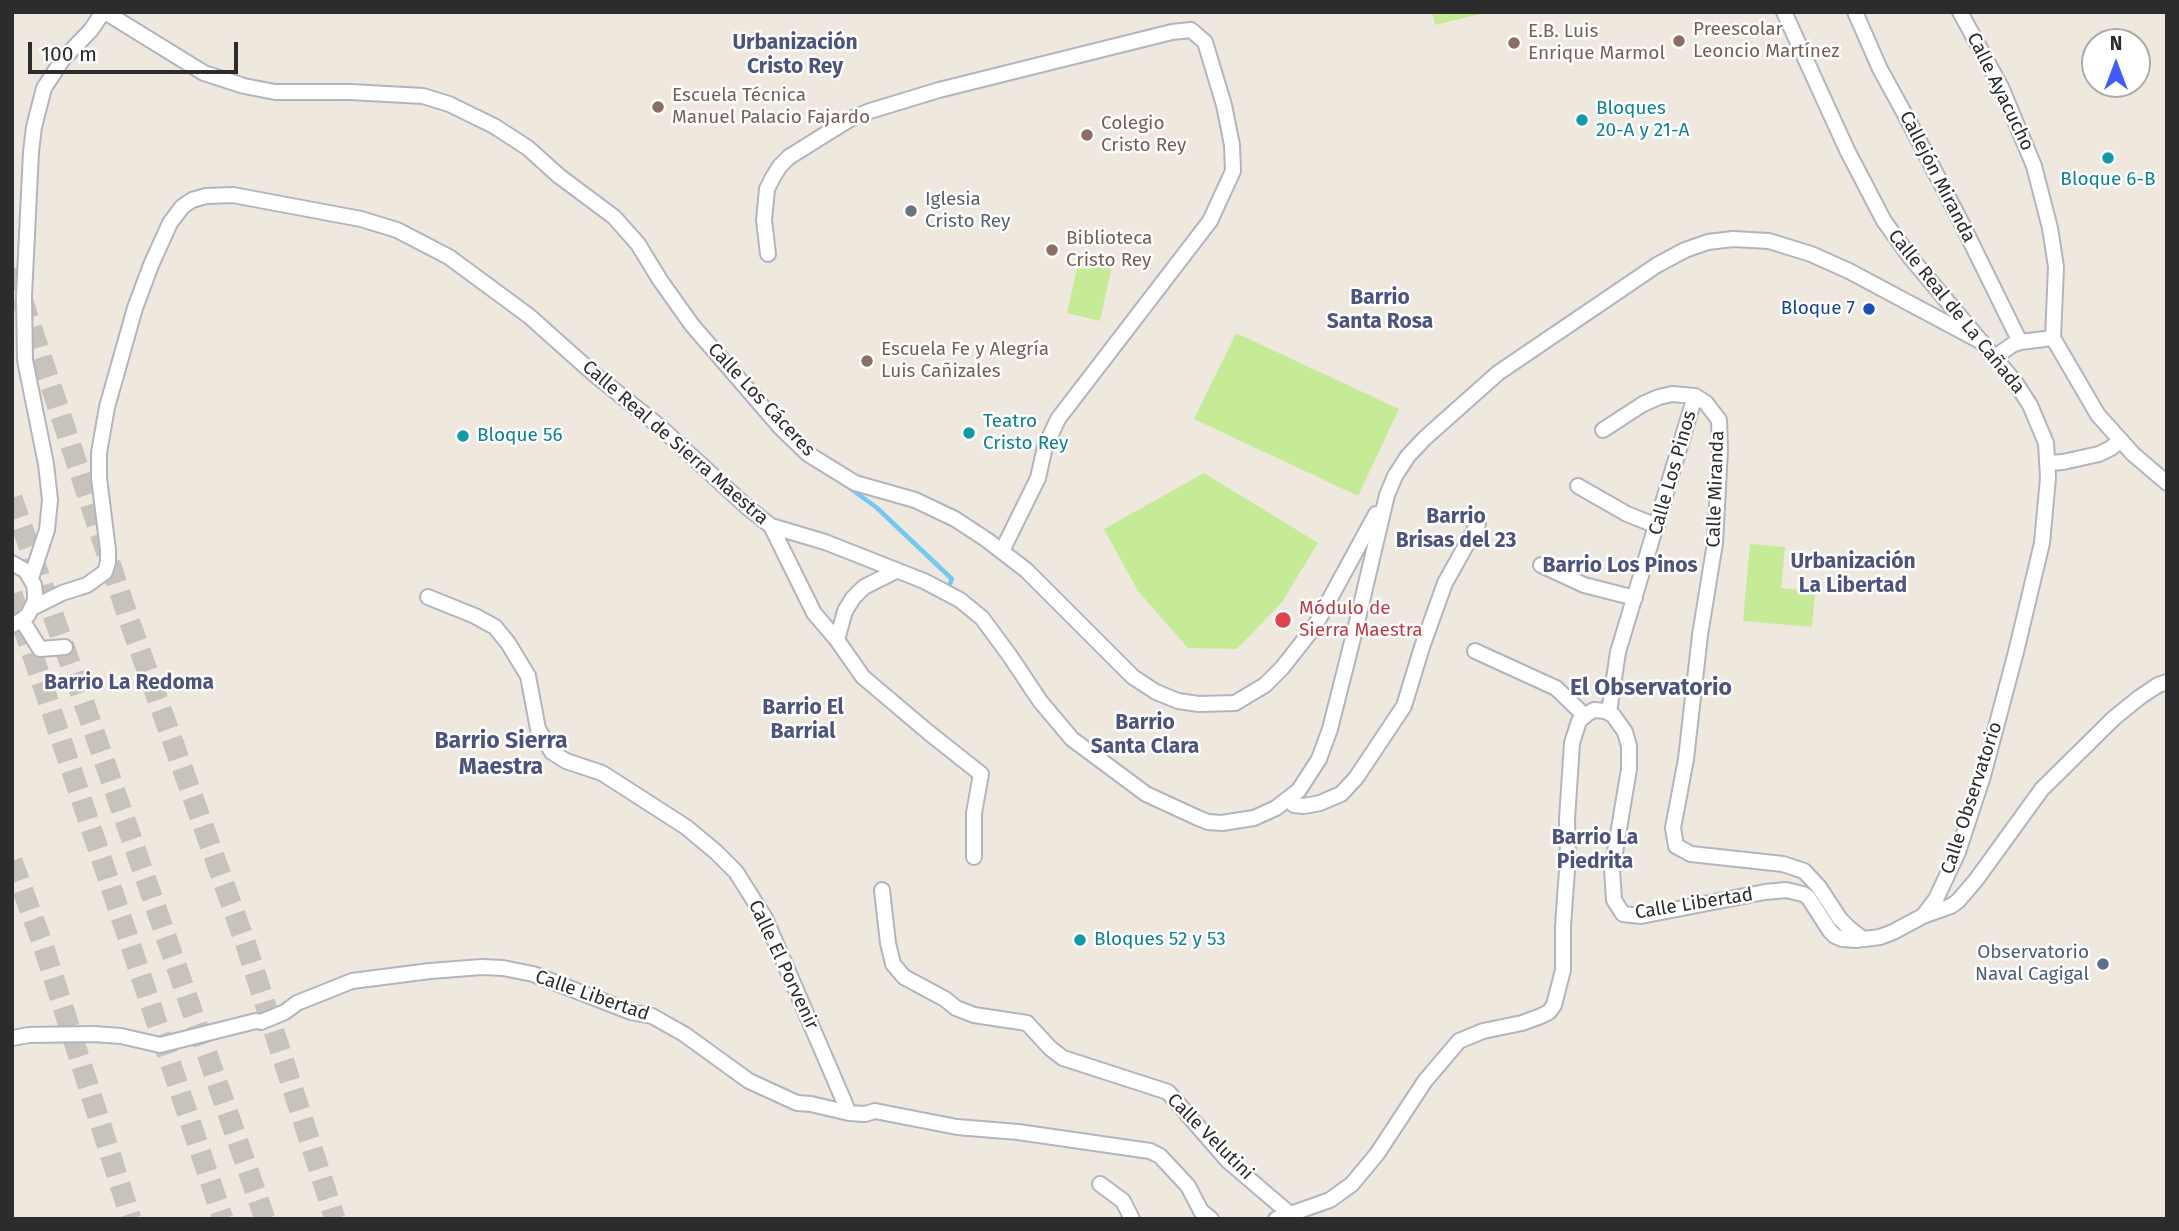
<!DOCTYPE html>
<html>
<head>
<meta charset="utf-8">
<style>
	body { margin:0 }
	#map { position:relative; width:2179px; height:1231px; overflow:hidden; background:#eee8df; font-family:"Fira Sans",sans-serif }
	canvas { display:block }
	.frame { position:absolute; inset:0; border:14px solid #2c2c2c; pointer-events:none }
	.north { position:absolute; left:2081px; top:28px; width:70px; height:70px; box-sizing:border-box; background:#fff; border:2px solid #ababab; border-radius:50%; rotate:0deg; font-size:19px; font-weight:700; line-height:28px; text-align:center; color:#2c2c2c }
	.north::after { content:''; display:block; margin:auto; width:24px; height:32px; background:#3f5bfb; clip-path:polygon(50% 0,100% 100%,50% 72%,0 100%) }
	.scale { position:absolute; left:28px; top:42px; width:210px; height:32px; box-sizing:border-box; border:4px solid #2c2c2c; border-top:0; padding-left:9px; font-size:21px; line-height:24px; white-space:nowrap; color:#2c2c2c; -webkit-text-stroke:5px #fff; paint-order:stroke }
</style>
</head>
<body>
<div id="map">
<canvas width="2179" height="1231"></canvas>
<div class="frame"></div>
<div class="north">N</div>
<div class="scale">100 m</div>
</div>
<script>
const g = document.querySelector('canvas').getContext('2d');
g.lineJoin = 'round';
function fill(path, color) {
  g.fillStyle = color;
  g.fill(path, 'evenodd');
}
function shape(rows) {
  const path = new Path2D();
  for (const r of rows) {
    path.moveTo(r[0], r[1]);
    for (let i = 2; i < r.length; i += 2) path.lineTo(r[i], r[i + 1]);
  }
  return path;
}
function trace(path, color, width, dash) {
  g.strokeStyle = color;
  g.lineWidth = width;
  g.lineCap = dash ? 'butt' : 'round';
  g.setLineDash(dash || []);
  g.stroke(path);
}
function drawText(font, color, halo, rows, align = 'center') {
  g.font = font + ' "Fira Sans",sans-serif';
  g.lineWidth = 5;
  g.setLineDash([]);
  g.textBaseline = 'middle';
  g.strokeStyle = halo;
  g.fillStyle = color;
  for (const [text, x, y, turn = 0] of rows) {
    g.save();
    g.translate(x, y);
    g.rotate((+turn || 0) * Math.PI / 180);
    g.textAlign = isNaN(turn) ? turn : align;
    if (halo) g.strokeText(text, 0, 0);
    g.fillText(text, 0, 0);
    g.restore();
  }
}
const pitch = shape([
	[1432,12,1489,12,1435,25],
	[1079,259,1112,266,1100,321,1067,313],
	[1236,333,1399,409,1358,496,1194,419],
	[1204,473,1318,543,1282,602,1237,649,1188,648,1138,591,1104,529],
	[1750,544,1785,547,1781,588,1815,592,1812,627,1743,621]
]);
const stream = shape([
	[837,479,876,507,952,579,947,591]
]);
const highwayTunnel = shape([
	[12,269,129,620,246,945,335,1219],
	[12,498,265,1219],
	[12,594,223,1219],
	[12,861,43,945,131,1219]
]);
const minor = shape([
	[105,12,204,73,244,86,275,92,350,92,423,96,449,104,494,126,528,148,559,176,614,217,638,244,660,280,692,325,781,428,808,454,855,483,915,500,955,519,987,540,1026,570,1133,677,1156,692,1178,701,1199,704,1235,703,1265,685,1282,668,1315,626,1376,514],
	[1784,12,1847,150,1884,221,1910,257,2015,382,2030,405,2046,443,2048,478,2042,543,2016,652,1983,776,1958,852,1936,899,1923,916],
	[1855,12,1880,69,1908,120,1960,220,2020,342],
	[1960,12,2001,87,2034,166,2050,228,2056,267,2053,338],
	[768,254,764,220,767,189,773,177,780,166,789,157,850,119,870,111,939,90,1172,32,1191,30,1205,42,1224,105,1232,145,1233,171,1210,221,1058,419,1045,447,1038,478,1002,551],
	[2053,338,2098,415,2133,454,2167,483],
	[1995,357,2012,345,2020,342,2053,338],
	[1603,430,1643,404,1659,397,1672,394,1695,396,1706,403,1719,420,1720,450,1715,543,1700,635,1686,759,1673,828,1676,846,1691,854,1783,864,1804,871,1819,887,1840,919,1849,928,1863,939],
	[2048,463,2063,462,2099,454,2111,448,2121,440],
	[1578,486,1627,514,1657,526],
	[771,526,814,613,837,640,863,677,928,732,981,774,974,813,974,857],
	[12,563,26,571,34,585,35,593,35,601,28,615,22,620,12,625],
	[1541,565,1584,585,1635,598],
	[31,578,47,530,50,500,46,464,25,360,24,296,31,152,34,127,44,88,63,59,91,30,103,12],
	[428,597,475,616,495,627,508,643,528,676,538,729,552,752,566,761,602,773,686,827,716,852,736,872,765,918,849,1113],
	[32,608,62,593,87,585,105,572,108,562,108,550,99,478,99,453,107,407,135,308,151,265,170,223,182,207,192,200,206,196,233,195,361,219,397,230,449,257,529,316,594,374,659,426,747,507,771,526,825,542,924,581,960,600,982,618,1010,656,1040,701,1072,739,1146,794,1198,818,1208,822,1222,823,1254,818,1276,808,1299,790,1319,759,1330,729,1358,618,1387,495,1395,476,1408,456,1425,438,1498,373,1657,265,1685,250,1708,242,1733,239,1769,241,1811,254,1849,271,1982,342],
	[22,620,40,649,65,647],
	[837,640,845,611,853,598,864,587,896,571],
	[1475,651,1556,688,1585,716],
	[1609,712,1618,652,1695,396],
	[1288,799,1294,805,1304,806,1320,803,1341,794,1356,778,1404,706,1422,647,1445,583,1478,524],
	[882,890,888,943,893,964,904,977,945,999,956,1008,974,1015,1027,1023,1050,1048,1063,1058,1168,1092,1228,1161,1290,1214],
	[12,1038,29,1035,94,1034,121,1036,160,1045,256,1021,261,1022,285,1012,297,1003,352,981,430,971,482,967,503,968,533,974,631,1012,652,1016,684,1034,749,1081,797,1103,811,1104,849,1113,865,1114,875,1111,957,1127,1018,1132,1150,1151,1160,1156,1188,1186,1201,1211,1211,1219],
	[1100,1184,1123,1201,1132,1219],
	[1276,1219,1330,1200,1352,1184,1377,1154,1425,1081,1459,1041,1483,1031,1522,1023,1541,1016,1549,1012,1554,1005,1563,970,1563,926,1568,856,1567,819,1572,743,1579,721,1587,714,1594,710,1605,711,1613,715,1625,732,1629,746,1629,769,1612,870,1614,900,1623,914,1641,916,1765,892,1786,890,1803,894,1808,897,1830,931,1835,936,1842,939,1856,940,1880,937,1893,932,1923,916,1951,906,1958,901,1976,880,2042,789,2114,718,2140,697,2158,685,2167,682]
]);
const markers = [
	[1679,41,7,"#8d6e63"],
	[1514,43,7,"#8d6e63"],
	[658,107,7,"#8d6e63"],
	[1582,120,7,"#0f9aa8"],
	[1087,135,7,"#8d6e63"],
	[2108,158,7,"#0f9aa8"],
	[911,211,7,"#6b7280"],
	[1052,250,7,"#8d6e63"],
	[1869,309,7,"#1a4fb4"],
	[867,361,7,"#8d6e63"],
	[969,433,7,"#0f9aa8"],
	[463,436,7,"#0f9aa8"],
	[1283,620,9,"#e0444e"],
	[1080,940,7,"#0f9aa8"],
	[2103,964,7,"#5c6f8a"]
];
const educationNames = [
	["Preescolar",1693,30],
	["Leoncio Martínez",1693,52],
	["E.B. Luis",1528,32],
	["Enrique Marmol",1528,54],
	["Escuela Técnica",672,96],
	["Manuel Palacio Fajardo",672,118],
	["Colegio",1101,124],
	["Cristo Rey",1101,146],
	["Biblioteca",1066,239],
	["Cristo Rey",1066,261],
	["Escuela Fe y Alegría",881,350],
	["Luis Cañizales",881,372]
];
const streetNames = [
	["Calle Ayacucho",2000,92,64],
	["Callejón Miranda",1937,177,63],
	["Calle Real de La Cañada",1956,312,51],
	["Calle Los Cáceres",761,400,47],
	["Calle Real de Sierra Maestra",675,443,41],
	["Calle Los Pinos",1673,473,-74],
	["Calle Miranda",1716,489,-88],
	["Calle Observatorio",1972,798,-72],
	["Calle Libertad",1694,904,-9],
	["Calle El Porvenir",783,965,65],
	["Calle Libertad",592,996,19],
	["Calle Velutini",1210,1137,45]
];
const cultureNames = [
	["Bloques",1596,109],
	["20-A y 21-A",1596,131],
	["Bloque 6-B",2108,180,"center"],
	["Teatro",983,422],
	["Cristo Rey",983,444],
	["Bloque 56",477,436],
	["Bloques 52 y 53",1094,940]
];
const worshipNames = [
	["Iglesia",925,200],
	["Cristo Rey",925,222]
];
const transitNames = [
	["Bloque 7",1855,309]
];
const healthNames = [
	["Módulo de",1299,609],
	["Sierra Maestra",1299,631]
];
const serviceNames = [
	["Observatorio",2089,953],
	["Naval Cagigal",2089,975]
];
const neighbourhoodNames = [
	["Urbanización",795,43],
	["Cristo Rey",795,67],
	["Barrio",1380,298],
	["Santa Rosa",1380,322],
	["Barrio",1456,517],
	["Brisas del 23",1456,541],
	["Urbanización",1853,562],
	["La Libertad",1853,586],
	["Barrio Los Pinos",1620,566],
	["Barrio La Redoma",129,683],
	["Barrio El",803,708],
	["Barrial",803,732],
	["Barrio",1145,723],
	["Santa Clara",1145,747],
	["Barrio La",1595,838],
	["Piedrita",1595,862]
];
const quarterNames = [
	["El Observatorio",1651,689],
	["Barrio Sierra",501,742],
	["Maestra",501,768]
];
fill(pitch, '#c5eb97');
trace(stream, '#72caf0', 4.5);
trace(highwayTunnel, '#c7c2bb', 21, [21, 10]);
trace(minor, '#b2b4c0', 18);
trace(minor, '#fff', 14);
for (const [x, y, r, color] of markers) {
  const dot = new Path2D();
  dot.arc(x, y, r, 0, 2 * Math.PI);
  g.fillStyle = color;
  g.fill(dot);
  trace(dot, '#fff', 2.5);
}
drawText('19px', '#785e54', '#fff', educationNames, 'left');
drawText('19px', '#2c2c2c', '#fff', streetNames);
drawText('19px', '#0d838f', '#fff', cultureNames, 'left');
drawText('19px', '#5b616d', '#fff', worshipNames, 'left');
drawText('19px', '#164399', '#fff', transitNames, 'right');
drawText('19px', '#be3a42', '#fff', healthNames, 'left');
drawText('19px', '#4e5e75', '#fff', serviceNames, 'right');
drawText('bold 21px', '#4c537e', '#fff', neighbourhoodNames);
drawText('bold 23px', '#4c537e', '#fff', quarterNames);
</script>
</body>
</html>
